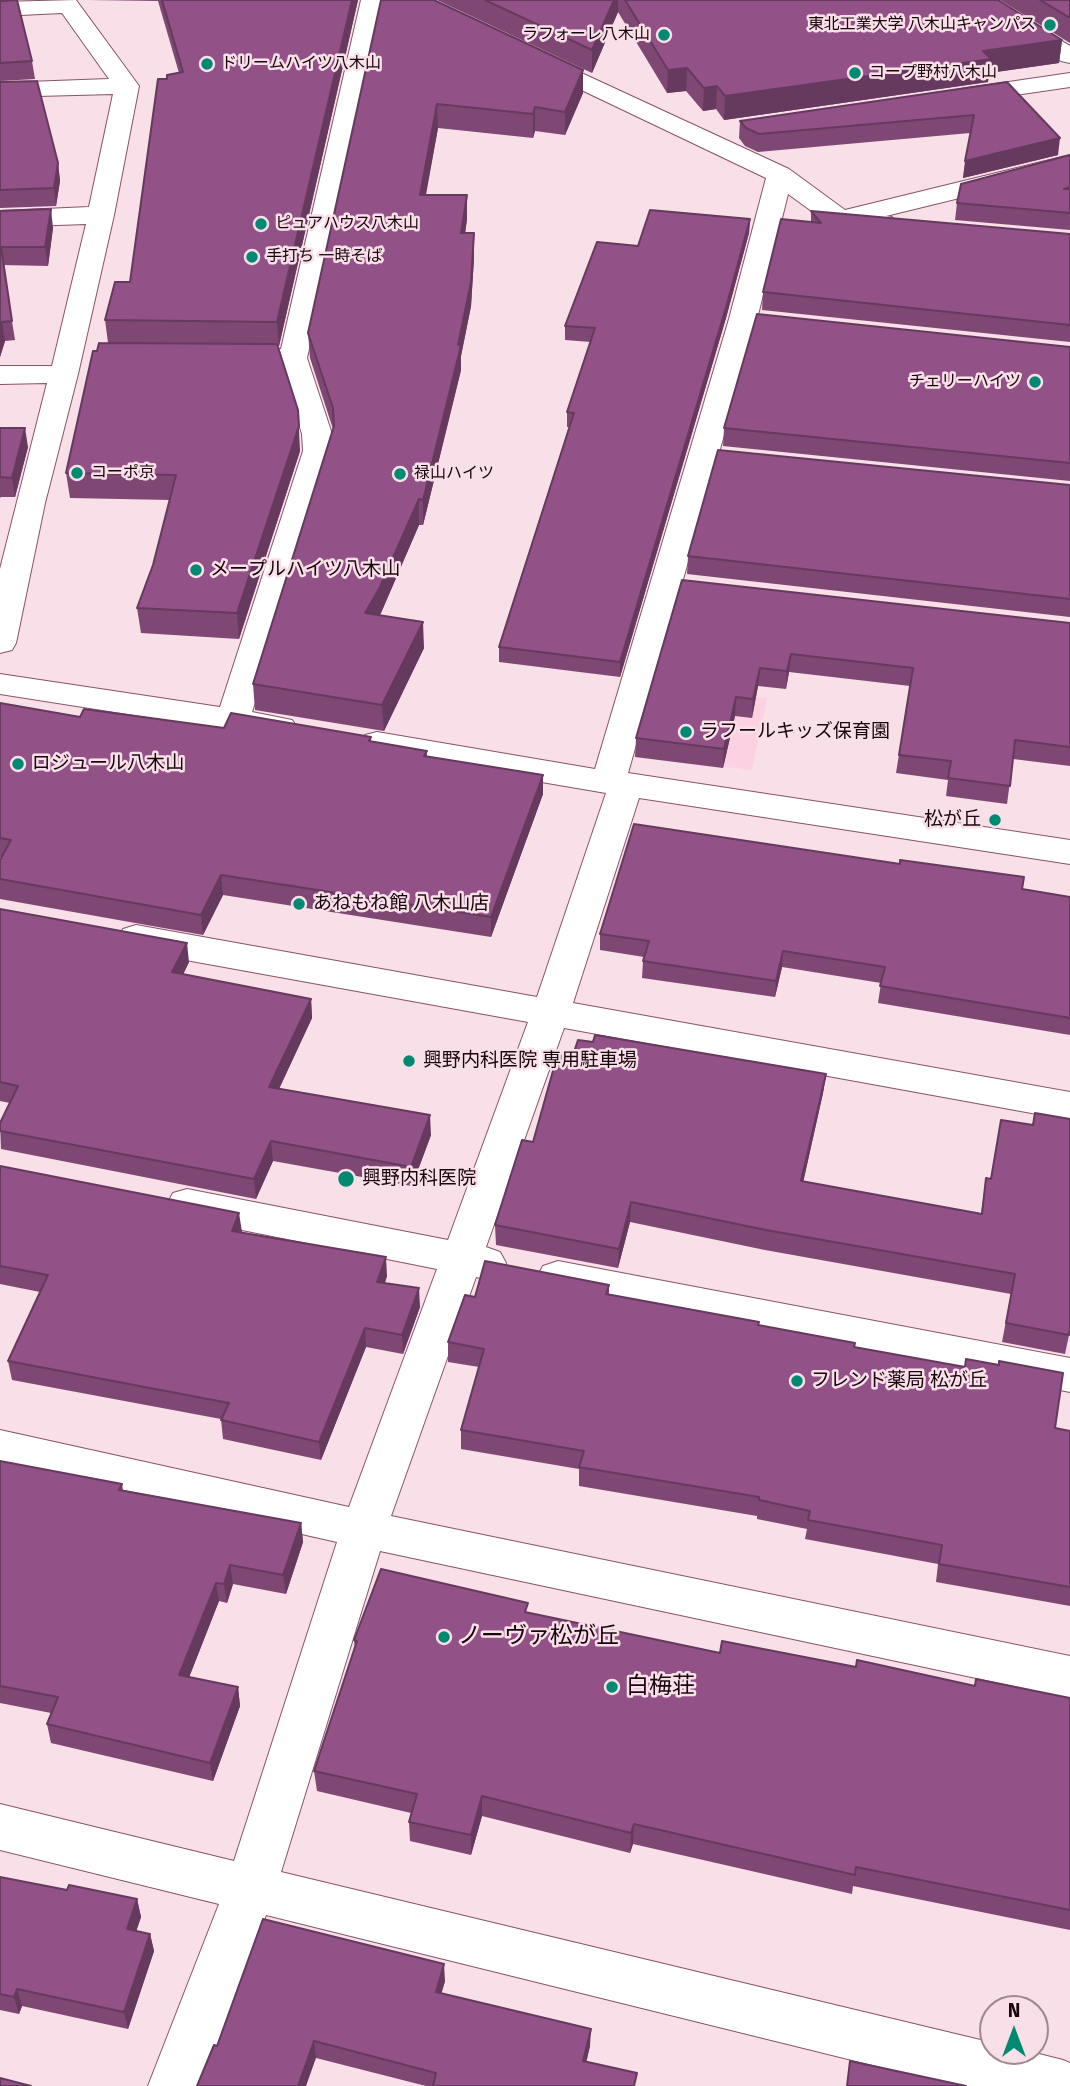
<!DOCTYPE html>
<html>
<head>
<meta charset="utf-8">
<style>
	body { margin:0 }
	#map { position:relative; width:1070px; height:2086px; overflow:hidden; background:#f8dfe8; font-family:"Fira Sans",sans-serif }
	canvas { display:block }
	.north { position:absolute; left:979px; top:1995px; width:70px; height:70px; box-sizing:border-box; background:#f8dfe8; border:2px solid #9e8890; border-radius:50%; rotate:0deg; font-size:19px; font-weight:700; line-height:28px; text-align:center; color:#18050d }
	.north::after { content:''; display:block; margin:auto; width:24px; height:32px; background:#018a71; clip-path:polygon(50% 0,100% 100%,50% 72%,0 100%) }
</style>
</head>
<body>
<div id="map">
<canvas width="1070" height="2086"></canvas>
<div class="north">N</div>
</div>
<script>
const g = document.querySelector('canvas').getContext('2d');
g.lineJoin = 'round';
function fill(path, color) {
  g.fillStyle = color;
  g.fill(path, 'evenodd');
}
function shape(rows) {
  const path = new Path2D();
  for (const r of rows) {
    path.moveTo(r[0], r[1]);
    for (let i = 2; i < r.length; i += 2) path.lineTo(r[i], r[i + 1]);
  }
  return path;
}
function trace(path, color, width, dash) {
  g.strokeStyle = color;
  g.lineWidth = width;
  g.lineCap = dash ? 'butt' : 'round';
  g.setLineDash(dash || []);
  g.stroke(path);
}
function drawText(font, color, halo, rows, align = 'center') {
  g.font = font + ' "Fira Sans","Noto Sans JP",sans-serif';
  g.lineWidth = 5;
  g.setLineDash([]);
  g.textBaseline = 'middle';
  g.strokeStyle = halo;
  g.fillStyle = color;
  for (const [text, x, y, turn = 0] of rows) {
    g.save();
    g.translate(x, y);
    g.rotate((+turn || 0) * Math.PI / 180);
    g.textAlign = isNaN(turn) ? turn : align;
    if (halo) g.strokeText(text, 0, 0);
    g.fillText(text, 0, 0);
    g.restore();
  }
}
const built = shape([
	[652,684,767,698,752,770,634,756]
]);
const minor = shape([
	[76,0,139,86,114,215,78,374,45,503,16,643,12,650,0,653,0,569,47,383,0,384,0,366,52,366,86,224,0,227,0,211,89,207,113,94,0,97,0,83,109,79,62,13,0,16,0,2,76,0],
	[361,0,385,0,307,358,332,434,333,451,252,712,292,720,297,727,292,734,280,738,0,694,0,674,220,707,303,451,302,434,281,366,228,366,218,363,214,357,218,351,228,348,281,349,361,0],
	[968,0,996,0,1070,46,1070,63,1061,61,972,5,968,0],
	[536,52,789,169,845,210,1070,155,1070,171,886,216,892,217,896,223,892,229,883,231,831,225,788,194,757,319,628,773,1070,840,1070,864,639,798,573,1003,1070,1092,1070,1120,564,1028,486,1247,500,1252,506,1263,500,1274,485,1279,476,1277,391,1516,1070,1656,1070,1698,380,1551,281,1872,993,2043,993,2051,1027,2051,1063,2060,1070,2063,1070,2086,957,2086,266,1915,202,2086,148,2086,219,1904,0,1850,0,1804,234,1861,337,1542,0,1466,0,1430,349,1507,437,1269,187,1219,173,1215,167,1204,173,1193,187,1189,448,1240,528,1022,136,951,123,947,118,938,123,929,136,925,537,997,606,793,377,754,365,751,360,743,365,735,377,732,595,769,729,319,766,178,527,64,524,59,527,54,536,52],
	[1070,73,1070,87,961,103,952,101,949,96,952,91,961,89,1070,73],
	[558,1261,1070,1358,1070,1392,543,1288,537,1277,543,1266,558,1261]
]);
const wall = shape([
	[88,0,358,0,279,346,278,346,300,451,239,639,141,633,137,608,153,565,170,500,70,498,66,473,97,351,108,343,105,320,130,282,167,79,179,73,158,1],
	[381,0,583,93,565,135,535,131,533,138,438,128,426,195,467,195,467,219,465,233,474,233,474,258,471,306,461,356,461,370,423,525,419,525,380,615,424,648,384,731,255,710,253,684,333,429,310,358,308,333],
	[437,0,998,0,1062,40,1059,63,989,73,988,82,724,120,716,109,703,111,686,91,667,93,618,12,592,73],
	[1000,0,1070,0,1070,43],
	[0,1,32,61,35,79,0,81],
	[0,82,58,163,60,181,56,206,0,208],
	[1007,82,1058,155,963,178,970,133,758,152,745,146,739,138,740,121],
	[1070,155,1070,230,955,220,957,203],
	[0,211,53,228,48,266,3,265,15,340,5,341,0,357],
	[811,211,1070,234,1070,342,762,310,763,292,811,222],
	[750,219,749,233,726,318,620,677,499,662,499,647,569,427,567,427,567,412,591,342,565,340,565,326,638,246],
	[1070,347,1070,481,723,446,724,428],
	[0,428,28,447,15,497,1,497,0,498],
	[1070,485,1070,617,687,574,688,556],
	[682,580,1070,623,1070,766,1013,759,1007,804,946,796,948,780,896,773,910,686,789,672,786,689,758,686,752,718,735,716,723,768,635,757,636,738],
	[0,703,80,717,224,728,371,737,371,741,427,751,427,757,543,794,491,937,223,895,203,935,0,899,0,860,2,857,0,857],
	[1022,889,1070,897,1070,1035,878,1003,881,983,782,967,775,997,642,978,643,961,644,957,600,950,600,934],
	[0,909,189,962,183,974,311,999,312,1018,279,1089,431,1135,412,1186,273,1161,256,1199,1,1149,0,1123,10,1103,0,1101],
	[573,1055,826,1074,823,1093,803,1182,981,1214,986,1178,1069,1335,1065,1354,1002,1342,1011,1294,765,1250,630,1222,618,1268,496,1245,495,1225,533,1142],
	[0,1166,242,1232,387,1276,385,1283,420,1307,403,1354,366,1347,321,1460,223,1439,221,1419,12,1380,8,1361,40,1292,0,1284],
	[609,1285,609,1295,758,1325,855,1347,1055,1428,1070,1431,1070,1606,936,1582,938,1564,805,1539,807,1529,757,1519,757,1516,579,1486,579,1469,461,1449,461,1430,479,1367,448,1362,448,1342,475,1297],
	[0,1461,122,1484,123,1490,301,1523,303,1542,286,1594,233,1584,227,1603,219,1601,189,1677,238,1687,240,1706,213,1781,51,1743,47,1724,51,1713,0,1703],
	[528,1613,720,1653,856,1667,975,1686,976,1679,1070,1698,1070,1930,853,1886,852,1894,633,1844,630,1853,482,1816,471,1855,410,1841,409,1822,411,1813,317,1791,314,1771,355,1649,354,1640],
	[0,1877,67,1890,137,1899,141,1917,136,1931,150,1934,154,1951,128,2029,22,2006,19,2014,0,2010],
	[445,1981,441,1994,590,2046,586,2061,636,2086,426,2086,316,2058,217,2046]
]);
const shadedWall = shape([
	[352,0,358,0,279,346,277,322],
	[614,0,618,0,618,12,592,73,592,50],
	[1062,40,1059,63,989,73,988,82,724,120,725,96,983,51],
	[687,68,686,91,667,93,668,70],
	[583,70,583,93,565,135,565,112],
	[717,86,716,109,703,111,704,88],
	[437,104,438,128,421,219,420,195],
	[535,107,535,131,533,138,533,114],
	[1060,138,1058,155,963,178,965,161],
	[58,163,60,181,56,206,54,188],
	[467,195,467,219,462,257,461,233],
	[51,209,53,228,48,266,45,247],
	[750,219,749,233,726,318,620,677,620,662],
	[474,233,474,258,471,306,461,356,461,370,423,525,423,500,458,345],
	[2,322,5,341,0,357,0,329],
	[298,410,300,451,239,639,237,613],
	[25,428,28,447,15,497,12,478],
	[419,499,419,525,381,613,366,639,365,613],
	[423,622,424,648,384,731,382,705],
	[791,654,789,672,786,689,787,671],
	[760,668,758,686,752,718,753,699],
	[736,697,735,716,723,768,724,749],
	[543,775,543,794,491,937,491,917],
	[221,875,223,895,203,935,201,915],
	[187,943,189,962,175,992,172,972],
	[783,951,782,967,775,997,776,981],
	[311,999,312,1018,271,1106,269,1087],
	[826,1074,823,1093,799,1201,801,1181],
	[430,1115,431,1135,412,1186,411,1167],
	[271,1141,273,1161,256,1199,254,1179],
	[631,1202,630,1222,618,1268,619,1249],
	[239,1213,242,1232,232,1231],
	[386,1257,387,1276,378,1301,377,1282],
	[419,1288,420,1307,403,1354,402,1335],
	[365,1328,366,1347,321,1460,319,1442],
	[301,1523,303,1542,286,1594,283,1575],
	[230,1565,233,1584,227,1603,224,1584],
	[216,1583,219,1601,183,1693,179,1675],
	[238,1687,240,1706,213,1781,210,1763],
	[482,1796,482,1816,471,1855,471,1835],
	[634,1824,633,1844,630,1853,631,1833],
	[137,1899,141,1917,131,1947,127,1929],
	[150,1934,154,1951,128,2029,124,2012],
	[444,1964,445,1981,437,2009,436,1992],
	[17,1989,22,2006,19,2014,14,1997],
	[591,2029,590,2046,583,2077,583,2061],
	[314,2041,316,2058,306,2086,298,2086]
]);
const building = shape([
	[17,0,32,61,0,63,0,1,17,0],
	[162,0,352,0,277,322,105,320,115,282,130,282,158,79,167,79,167,75,183,72,162,0],
	[381,0,434,0,583,70,565,112,535,107,533,114,437,104,420,195,467,195,461,233,474,233,471,282,458,345,461,345,423,500,419,499,380,587,365,613,423,622,382,705,253,684,334,426,333,408,308,333,381,0],
	[485,0,614,0,592,50,485,0],
	[625,0,998,0,1062,40,983,51,991,59,725,96,717,86,704,88,687,68,668,70,625,0],
	[1040,0,1070,0,1070,18,1040,0],
	[37,81,58,163,54,188,0,190,0,82,37,81],
	[1007,82,1060,138,965,161,974,115,759,134,746,128,740,121,1007,82],
	[1070,155,1070,187,1064,189,1070,189,1070,213,957,203,961,184,1070,155],
	[51,209,45,247,1,247,12,321,2,322,0,329,0,211,51,209],
	[650,210,750,219,727,304,620,662,499,647,574,413,567,412,595,328,565,326,597,242,638,246,650,210],
	[811,211,1070,234,1070,325,763,292,781,219,821,223,811,211],
	[757,314,1070,347,1070,463,724,428,757,314],
	[99,343,277,344,298,410,299,426,237,613,137,608,153,565,176,475,66,473,93,351,97,351,99,343],
	[0,428,25,428,12,478,0,477,0,428],
	[718,450,1070,485,1070,599,688,556,718,450],
	[682,580,1070,623,1070,747,1015,740,1010,786,948,778,951,761,899,755,913,668,791,654,787,671,760,668,753,699,736,697,724,749,636,738,682,580],
	[0,703,80,717,84,709,224,728,231,713,371,737,369,741,427,751,424,756,543,775,491,917,221,875,201,915,0,879,0,860,11,840,0,838,0,703],
	[634,824,900,864,900,860,1024,877,1022,889,1070,897,1070,1018,880,986,885,967,783,951,776,981,643,961,649,941,600,934,634,824],
	[0,909,187,943,172,972,311,999,269,1087,430,1115,411,1167,271,1141,254,1179,0,1131,0,1123,18,1086,0,1082,0,909],
	[595,1035,826,1074,801,1181,982,1214,986,1178,991,1179,1001,1120,1033,1125,1035,1113,1070,1119,1070,1327,1069,1335,1006,1323,1015,1274,766,1230,631,1202,619,1249,495,1225,522,1140,533,1142,558,1053,573,1055,578,1040,593,1042,595,1035],
	[0,1166,239,1213,232,1231,386,1257,377,1282,419,1288,402,1335,365,1328,319,1442,221,1420,229,1403,8,1361,48,1275,0,1266,0,1166],
	[485,1261,609,1285,606,1294,759,1322,758,1325,855,1343,854,1347,965,1367,966,1359,999,1365,999,1361,1063,1373,1055,1428,1070,1431,1070,1587,939,1564,942,1545,808,1520,810,1511,759,1500,759,1497,579,1467,584,1451,461,1430,484,1349,448,1342,465,1295,475,1297,485,1261],
	[0,1461,122,1484,119,1490,301,1523,283,1575,230,1565,224,1584,216,1583,179,1675,238,1687,210,1763,47,1724,58,1697,0,1686,0,1461],
	[381,1569,528,1603,525,1612,720,1653,722,1641,856,1667,857,1660,975,1686,976,1679,1070,1698,1070,1910,856,1867,855,1875,634,1824,631,1833,482,1796,471,1835,409,1822,417,1794,314,1771,357,1641,354,1640,381,1569],
	[0,1877,67,1890,69,1885,137,1899,127,1929,150,1934,124,2012,17,1989,14,1997,0,1994,0,1877],
	[263,1919,444,1964,436,1992,591,2029,583,2061,637,2073,634,2086,433,2086,436,2073,314,2041,298,2086,197,2086,214,2045,217,2046,263,1919],
	[850,2061,966,2086,847,2086,850,2061],
	[0,2078,31,2086,0,2086,0,2078]
]);
const markers = [
	[1050,25,7,"#018a71"],
	[664,35,7,"#018a71"],
	[207,64,7,"#018a71"],
	[855,73,7,"#018a71"],
	[261,224,7,"#018a71"],
	[252,257,7,"#018a71"],
	[1035,382,7,"#018a71"],
	[77,473,7,"#018a71"],
	[400,474,7,"#018a71"],
	[196,570,7,"#018a71"],
	[686,732,7,"#018a71"],
	[18,764,7,"#018a71"],
	[995,820,7,"#018a71"],
	[299,904,7,"#018a71"],
	[409,1061,7,"#018a71"],
	[346,1179,9,"#018a71"],
	[797,1381,7,"#018a71"],
	[444,1637,7,"#018a71"],
	[612,1687,7,"#018a71"]
];
const farPoinames = [
	["東北工業大学 八木山キャンパス",1036,25,"right"],
	["ラフォーレ八木山",650,35,"right"],
	["ドリームハイツ八木山",221,64],
	["コープ野村八木山",869,73],
	["ピュアハウス八木山",275,224],
	["手打ち 一時そば",266,257],
	["チェリーハイツ",1021,382,"right"],
	["コーポ京",91,473],
	["禄山ハイツ",414,474]
];
const poiNames = [
	["メープルハイツ八木山",210,570],
	["ラフールキッズ保育園",700,732],
	["ロジュール八木山",32,764],
	["松が丘",981,820,"right"],
	["あねもね館 八木山店",313,904],
	["興野内科医院 専用駐車場",423,1061],
	["興野内科医院",362,1179],
	["フレンド薬局 松が丘",811,1381]
];
const nearPoinames = [
	["ノーヴァ松が丘",458,1637],
	["白梅荘",626,1687]
];
fill(built, '#fcd2e2');
trace(minor, '#89536a', 2);
fill(minor, '#fff');
fill(wall, '#7e4774');
fill(shadedWall, '#66395e');
fill(building, '#925287');
trace(building, '#66395e', 2);
for (const [x, y, r, color] of markers) {
  const dot = new Path2D();
  dot.arc(x, y, r, 0, 2 * Math.PI);
  g.fillStyle = color;
  g.fill(dot);
  trace(dot, '#f8dfe8', 2.5);
}
drawText('16px', '#18050d', '#f8dfe8', farPoinames, 'left');
drawText('19px', '#18050d', '#f8dfe8', poiNames, 'left');
drawText('23px', '#18050d', '#f8dfe8', nearPoinames, 'left');
</script>
</body>
</html>
